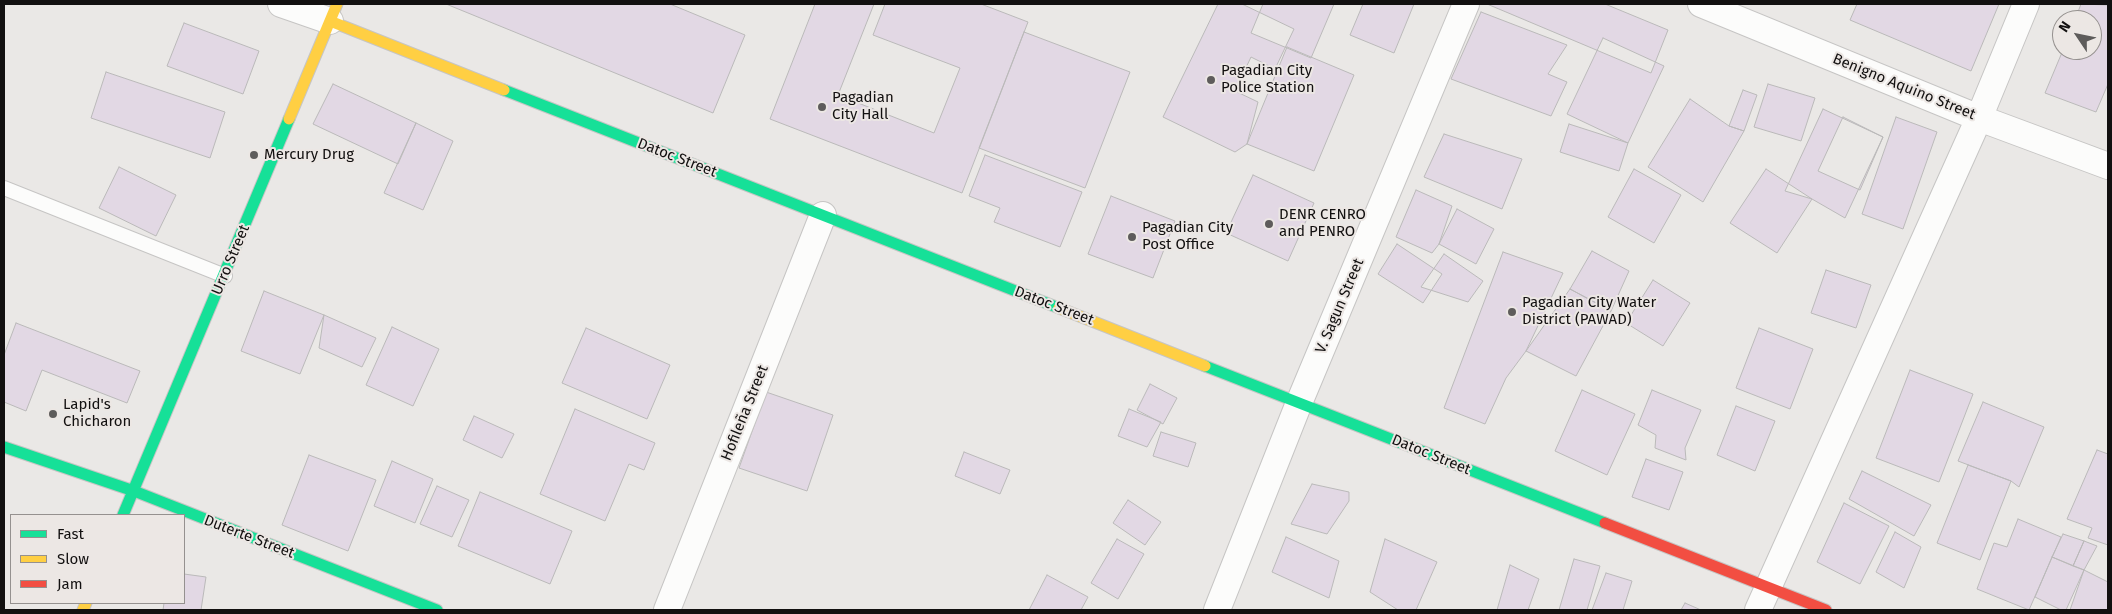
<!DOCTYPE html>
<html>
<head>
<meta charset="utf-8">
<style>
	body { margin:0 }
	#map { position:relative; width:2112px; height:614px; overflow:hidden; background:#eae8e6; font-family:"Fira Sans",sans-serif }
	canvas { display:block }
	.frame { position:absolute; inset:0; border:5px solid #121010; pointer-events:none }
	.legend { position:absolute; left:10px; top:514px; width:175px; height:90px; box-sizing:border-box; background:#ece7e4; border:1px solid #95918f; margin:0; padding:6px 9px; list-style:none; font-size:15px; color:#121010 }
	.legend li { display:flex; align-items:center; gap:10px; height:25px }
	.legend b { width:25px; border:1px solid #95918f }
	.north { position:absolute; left:2052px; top:10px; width:50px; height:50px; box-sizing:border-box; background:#ece7e4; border:1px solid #95918f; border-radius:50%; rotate:304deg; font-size:14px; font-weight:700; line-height:20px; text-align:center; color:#121010 }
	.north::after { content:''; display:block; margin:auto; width:18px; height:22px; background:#5e5c5b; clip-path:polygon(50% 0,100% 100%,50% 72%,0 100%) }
</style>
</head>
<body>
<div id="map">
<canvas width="2112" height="614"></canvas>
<div class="frame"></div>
<ul class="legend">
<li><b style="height:6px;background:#16e098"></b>Fast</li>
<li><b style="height:6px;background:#ffcf43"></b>Slow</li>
<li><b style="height:6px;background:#f24e42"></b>Jam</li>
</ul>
<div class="north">N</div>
</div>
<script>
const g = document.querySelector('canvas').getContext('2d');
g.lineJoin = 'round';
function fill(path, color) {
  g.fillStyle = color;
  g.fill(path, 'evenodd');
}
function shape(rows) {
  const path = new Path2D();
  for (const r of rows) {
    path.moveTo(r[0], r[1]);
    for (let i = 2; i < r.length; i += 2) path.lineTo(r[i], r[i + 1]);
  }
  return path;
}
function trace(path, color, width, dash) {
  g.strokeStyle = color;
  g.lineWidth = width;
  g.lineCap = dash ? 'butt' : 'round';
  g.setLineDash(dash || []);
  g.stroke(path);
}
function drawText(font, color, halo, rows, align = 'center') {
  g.font = font + ' "Fira Sans",sans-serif';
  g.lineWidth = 4;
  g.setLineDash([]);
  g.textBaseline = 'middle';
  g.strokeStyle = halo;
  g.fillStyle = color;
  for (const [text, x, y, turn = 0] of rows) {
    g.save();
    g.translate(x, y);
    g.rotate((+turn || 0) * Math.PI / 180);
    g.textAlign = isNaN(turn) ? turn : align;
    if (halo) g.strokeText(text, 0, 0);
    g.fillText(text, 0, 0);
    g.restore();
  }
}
const building = shape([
	[446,4,670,4,745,35,713,113,446,4],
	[815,4,874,4,838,95,934,133,960,68,873,35,885,4,981,4,1028,22,962,193,770,119,815,4],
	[1218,4,1242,4,1294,29,1275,69,1251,57,1235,91,1258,102,1247,144,1235,152,1163,117,1218,4],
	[1263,4,1334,4,1311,58,1251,33,1263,4],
	[1363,4,1414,4,1394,53,1350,35,1363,4],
	[1487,4,1605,4,1668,30,1651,73,1487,4],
	[1857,4,1999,4,1971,71,1850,20,1857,4],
	[2081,4,2108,5,2108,84,2096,112,2045,93,2063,50,2092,50,2092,20,2075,20,2081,4],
	[1481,12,1567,45,1548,74,1567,82,1551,116,1451,79,1481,12],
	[184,23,259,51,243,94,167,66,184,23],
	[1024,32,1130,72,1085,188,979,148,1024,32],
	[1603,38,1664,66,1628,143,1567,114,1603,38],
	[1287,47,1354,75,1314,171,1247,144,1287,47],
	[106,72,225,112,210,158,91,118,106,72],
	[333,84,416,123,398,164,313,124,333,84],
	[1768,84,1815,98,1801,141,1754,127,1768,84],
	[1743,90,1757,95,1744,131,1729,126,1743,90],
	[1690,99,1729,126,1744,131,1703,202,1648,167,1690,99],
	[1823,109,1883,137,1845,218,1812,199,1785,191,1823,109],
	[1843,117,1883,137,1860,190,1818,171,1843,117],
	[1896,117,1937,132,1903,229,1862,214,1896,117],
	[416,123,453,141,423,210,384,193,416,123],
	[1569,124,1628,143,1619,171,1560,152,1569,124],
	[1444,134,1522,159,1502,209,1424,177,1444,134],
	[985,155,1082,192,1060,247,994,222,1000,208,969,196,985,155],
	[119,167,176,195,156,236,99,208,119,167],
	[1634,169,1681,195,1654,243,1608,217,1634,169],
	[1766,169,1812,199,1777,253,1730,223,1766,169],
	[1253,175,1314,203,1288,261,1226,233,1253,175],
	[1416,190,1452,206,1439,244,1432,253,1396,237,1416,190],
	[1111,196,1175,221,1153,278,1088,254,1111,196],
	[1457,209,1494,229,1476,264,1439,244,1457,209],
	[1397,244,1442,274,1423,303,1378,274,1397,244],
	[1592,251,1629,271,1611,311,1570,289,1592,251],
	[1503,252,1563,273,1526,351,1506,378,1485,424,1444,408,1503,252],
	[1444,254,1483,281,1468,302,1421,287,1444,254],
	[1826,270,1871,285,1856,328,1811,313,1826,270],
	[1653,280,1690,303,1663,346,1626,323,1653,280],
	[1570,289,1611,311,1576,376,1526,351,1570,289],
	[264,291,324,315,300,374,241,351,264,291],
	[324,315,376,338,362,367,319,348,324,315],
	[16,323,140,371,127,403,42,370,26,411,4,402,4,355,16,323],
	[392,327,439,349,413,406,366,385,392,327],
	[586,328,670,365,647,419,562,383,586,328],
	[1759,328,1813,349,1790,409,1736,388,1759,328],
	[1910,370,1973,394,1939,482,1876,458,1910,370],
	[1150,384,1177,398,1163,424,1137,410,1150,384],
	[1582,390,1635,414,1607,475,1555,451,1582,390],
	[1652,390,1701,410,1685,448,1686,460,1655,448,1656,435,1638,425,1652,390],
	[766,392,833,415,807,491,739,468,766,392],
	[1983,402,2044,427,2019,487,2011,481,1958,461,1983,402],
	[1736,406,1775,421,1755,471,1717,455,1736,406],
	[575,409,655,443,644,470,629,464,605,521,540,494,575,409],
	[1129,409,1161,422,1147,447,1118,436,1129,409],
	[474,416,514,434,502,458,463,440,474,416],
	[1161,432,1196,443,1188,467,1153,456,1161,432],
	[2097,450,2108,454,2108,545,2088,538,2092,528,2067,519,2097,450],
	[964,452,1010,470,1000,494,955,476,964,452],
	[309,455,376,480,348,551,282,525,309,455],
	[1646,459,1683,472,1669,510,1632,497,1646,459],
	[392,461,433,479,415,523,374,506,392,461],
	[1968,465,2011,481,1980,560,1937,543,1968,465],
	[1862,471,1931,505,1914,536,1849,499,1862,471],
	[1312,484,1349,492,1349,501,1327,534,1291,524,1312,484],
	[437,486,469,500,452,537,420,524,437,486],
	[480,492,572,531,550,584,458,546,480,492],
	[1128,500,1161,522,1145,545,1113,523,1128,500],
	[1844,503,1889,526,1860,584,1817,562,1844,503],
	[2018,519,2061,537,2029,610,1977,589,1994,543,2007,547,2018,519],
	[1895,532,1921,547,1904,588,1876,572,1895,532],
	[2063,534,2084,541,2073,566,2052,557,2063,534],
	[1286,537,1339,561,1329,598,1272,572,1286,537],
	[1117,539,1144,554,1118,599,1091,583,1117,539],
	[1385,539,1437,562,1416,610,1398,610,1370,592,1385,539],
	[2084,541,2097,546,2084,570,2073,566,2084,541],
	[2052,557,2084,570,2066,610,2061,610,2035,597,2052,557],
	[1574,559,1600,566,1587,610,1559,610,1574,559],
	[1510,565,1539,579,1528,610,1497,610,1510,565],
	[2084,570,2108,582,2108,610,2070,610,2084,570],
	[1606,573,1632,581,1623,610,1592,610,1606,573],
	[184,574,206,577,201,610,163,610,164,603,184,603,184,574],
	[1047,575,1088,597,1081,610,1029,610,1047,575],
	[1685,603,1701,610,1681,610,1685,603]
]);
const lane = shape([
	[4,188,225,276]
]);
const street = shape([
	[281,4,330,21],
	[1701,4,1979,118,2108,166],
	[667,610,823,215],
	[1217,610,1299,403,1466,4],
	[1758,610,1979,118,2026,4]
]);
const fast = shape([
	[504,90,1059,308],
	[1205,366,1605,523],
	[4,447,134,491,437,610],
	[123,515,289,119]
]);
const slow = shape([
	[330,21,504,90],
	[289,119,337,4],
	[1059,308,1205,366],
	[83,610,86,603]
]);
const jam = shape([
	[1605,523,1826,610]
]);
const markers = [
	[1211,80,5,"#5e5c5b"],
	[822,107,5,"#5e5c5b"],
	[254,155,5,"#5e5c5b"],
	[1269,224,5,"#5e5c5b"],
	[1132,237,5,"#5e5c5b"],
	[1512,312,5,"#5e5c5b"],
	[53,414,5,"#5e5c5b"]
];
const poiNames = [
	["Pagadian City",1221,71],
	["Police Station",1221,88],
	["Pagadian",832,98],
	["City Hall",832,115],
	["Mercury Drug",264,155],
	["DENR CENRO",1279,215],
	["and PENRO",1279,232],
	["Pagadian City",1142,228],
	["Post Office",1142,245],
	["Pagadian City Water",1522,303],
	["District (PAWAD)",1522,320],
	["Lapid's",63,405],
	["Chicharon",63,422]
];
const streetNames = [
	["Benigno Aquino Street",1904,87,22],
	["Datoc Street",677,158,21],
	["Urro Street",231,260,-67],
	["Datoc Street",1054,306,21],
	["V. Sagun Street",1340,306,-67],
	["Hofileña Street",745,413,-68],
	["Datoc Street",1431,455,22],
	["Duterte Street",249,537,21]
];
fill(building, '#e2d8e4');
trace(building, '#bab9b9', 1);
trace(lane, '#c6c5c4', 16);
trace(street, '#c6c5c4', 28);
trace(fast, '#c6c5c4', 13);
trace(slow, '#c6c5c4', 13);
trace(jam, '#c6c5c4', 13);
trace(lane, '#fcfcfb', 14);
trace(street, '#fcfcfb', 26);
trace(fast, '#16e098', 11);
trace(slow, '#ffcf43', 11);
trace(jam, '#f24e42', 11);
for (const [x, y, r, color] of markers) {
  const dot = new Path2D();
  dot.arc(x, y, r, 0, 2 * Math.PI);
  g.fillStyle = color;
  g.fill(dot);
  trace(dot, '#ece7e4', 2);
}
drawText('15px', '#121010', '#ece7e4', poiNames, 'left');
drawText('15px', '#121010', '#ece7e4', streetNames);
</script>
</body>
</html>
